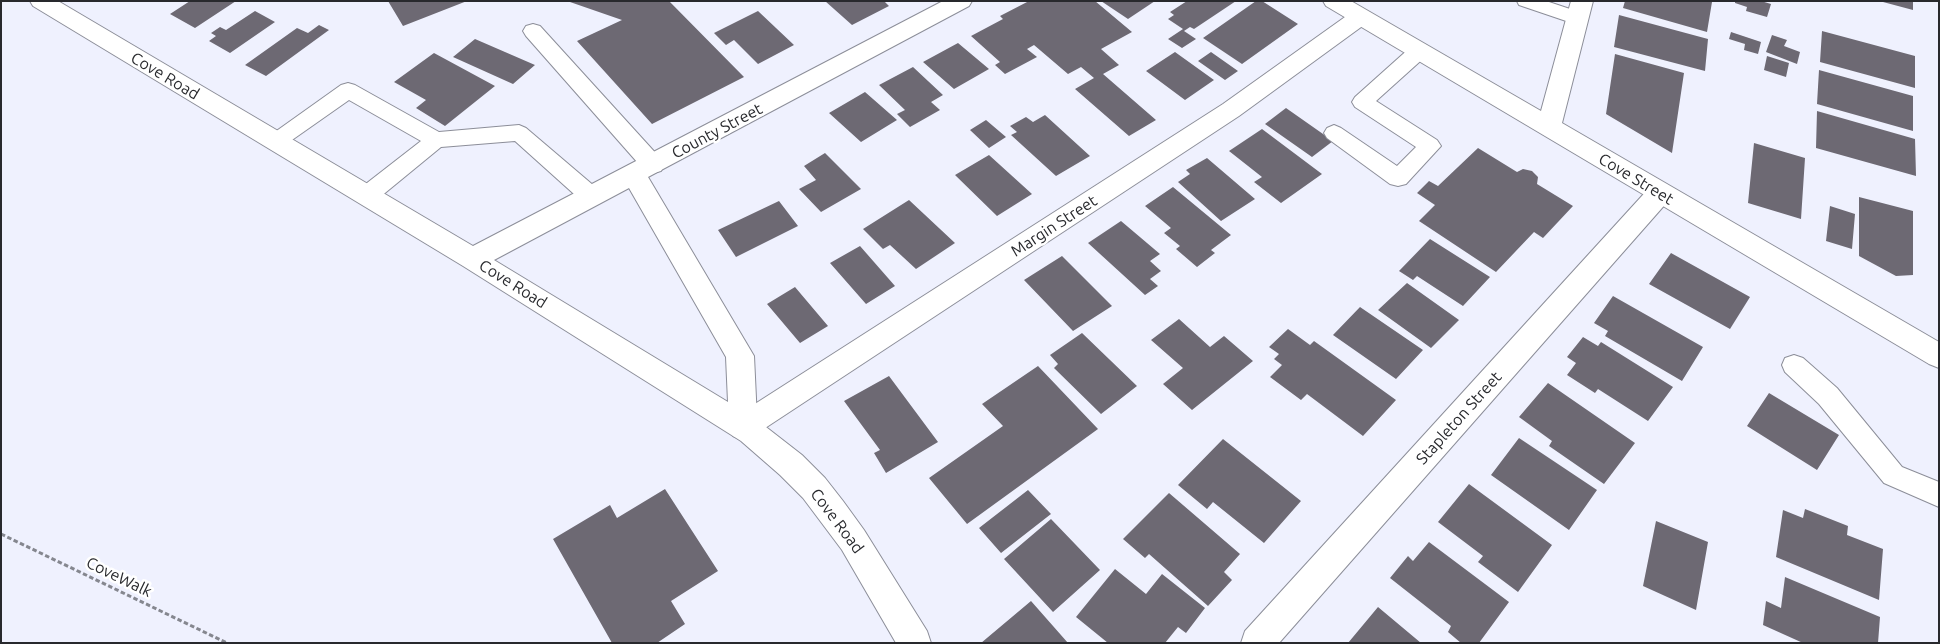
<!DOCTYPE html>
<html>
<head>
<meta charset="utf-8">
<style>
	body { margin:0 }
	#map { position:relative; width:1940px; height:644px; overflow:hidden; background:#eff1fe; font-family:Ubuntu,sans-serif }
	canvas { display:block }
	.frame { position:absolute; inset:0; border:2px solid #28292d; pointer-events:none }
</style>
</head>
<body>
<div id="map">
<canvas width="1940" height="644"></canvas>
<div class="frame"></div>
</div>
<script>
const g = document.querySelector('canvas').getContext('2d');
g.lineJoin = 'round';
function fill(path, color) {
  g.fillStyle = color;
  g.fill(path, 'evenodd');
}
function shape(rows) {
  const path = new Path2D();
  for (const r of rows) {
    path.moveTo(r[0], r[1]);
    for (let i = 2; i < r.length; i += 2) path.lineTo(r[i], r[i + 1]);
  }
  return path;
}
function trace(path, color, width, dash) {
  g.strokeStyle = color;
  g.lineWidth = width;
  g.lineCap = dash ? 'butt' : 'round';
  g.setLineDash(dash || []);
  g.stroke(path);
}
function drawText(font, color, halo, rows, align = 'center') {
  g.font = font + ' Ubuntu,sans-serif';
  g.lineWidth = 5;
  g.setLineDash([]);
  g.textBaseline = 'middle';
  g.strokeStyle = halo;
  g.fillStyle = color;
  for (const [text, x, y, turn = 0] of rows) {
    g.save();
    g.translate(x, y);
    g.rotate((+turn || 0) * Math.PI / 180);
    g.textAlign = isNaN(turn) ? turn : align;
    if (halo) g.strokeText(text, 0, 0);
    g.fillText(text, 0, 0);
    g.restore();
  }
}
const building = shape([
	[190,1,236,1,195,28,170,14],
	[388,1,467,1,403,26],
	[669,1,744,77,652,124,577,41,622,20,570,2],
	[825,1,884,1,889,6,852,25],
	[1029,1,1095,1,1132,32,1101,49,1119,65,1103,74,1156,120,1129,136,1075,89,1094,78,1081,67,1068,74,1034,45,1027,49,1037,57,1005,74,995,65,1000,62,971,36,1003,19,1000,16],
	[1101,1,1155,1,1128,19],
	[1187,1,1236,1,1194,29,1190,27,1184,31,1196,39,1182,48,1168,39,1183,29,1168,19,1174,15,1170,12],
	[1256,1,1262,1,1298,24,1242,64,1203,38],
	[1625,1,1712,2,1707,32,1623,8],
	[1735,1,1761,1,1771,4,1767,17,1746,11,1747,7,1735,3],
	[1883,1,1913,1,1913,10,1883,2],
	[255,11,275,22,230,53,209,41,216,36,211,33,220,27,226,30],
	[758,11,794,45,758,64,734,40,726,45,714,33],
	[1619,15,1708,39,1705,71,1614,47],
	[319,25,329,30,266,76,245,65,297,28,308,33],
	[1822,31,1915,56,1915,88,1820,62],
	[1731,32,1761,42,1758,54,1744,50,1745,44,1729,39],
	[1772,35,1787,40,1784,46,1800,52,1797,64,1766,52],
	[475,39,535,65,513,84,453,57],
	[958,43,989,69,954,89,923,62],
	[1175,52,1214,80,1185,100,1146,71],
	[1211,52,1238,71,1225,80,1198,61],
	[434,53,495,86,445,126,416,108,426,100,394,82],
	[1615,54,1684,73,1672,153,1606,114],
	[1767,56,1789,63,1786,77,1764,70],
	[913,67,943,95,931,102,940,110,910,127,897,114,905,110,879,85],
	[1819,70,1913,96,1913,131,1817,104],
	[865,92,897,120,861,142,829,113],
	[1286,108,1333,141,1312,157,1265,124],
	[1817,111,1915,139,1916,176,1816,148],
	[1045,115,1090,156,1056,176,1011,135,1017,132,1010,126,1026,117,1033,122],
	[986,120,1006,137,989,148,970,130],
	[1262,129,1322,174,1281,203,1254,182,1262,177,1229,151],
	[1754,143,1805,158,1801,219,1748,203],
	[1478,148,1517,172,1523,169,1532,171,1538,177,1537,184,1573,206,1543,238,1534,232,1496,272,1419,221,1435,205,1417,193,1429,181,1438,186],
	[825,153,861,189,821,212,799,189,816,180,804,166],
	[989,155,1032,194,997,216,955,175],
	[1207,158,1255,199,1221,221,1178,182,1190,174,1186,170],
	[1173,187,1231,235,1211,250,1215,253,1197,267,1176,249,1180,246,1164,233,1171,228,1145,206],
	[1859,197,1913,211,1913,275,1896,276,1859,256],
	[909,200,955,243,916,269,890,245,883,249,863,229],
	[779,201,798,226,736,257,718,230],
	[1830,206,1855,214,1852,249,1826,241],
	[1121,221,1160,254,1150,261,1161,271,1150,279,1158,286,1145,295,1088,243],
	[1430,239,1490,277,1463,306,1417,276,1413,280,1399,271],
	[860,246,895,286,866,304,830,263],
	[1671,253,1750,297,1730,329,1649,284],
	[1062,256,1112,306,1073,331,1024,280],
	[1407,283,1459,320,1431,348,1378,310],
	[795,287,828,326,800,343,767,304],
	[1613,296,1703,347,1682,381,1605,336,1608,331,1594,323],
	[1360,307,1423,350,1396,379,1333,335],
	[1179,319,1210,347,1224,336,1253,361,1192,410,1163,384,1183,368,1151,340],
	[1288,329,1310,345,1314,341,1396,400,1363,436,1307,394,1301,400,1270,377,1282,365,1274,359,1279,354,1269,347],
	[1082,333,1137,386,1101,414,1054,368,1058,364,1050,355],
	[1583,337,1598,346,1601,342,1673,387,1648,421,1598,389,1595,393,1567,375,1576,363,1567,357],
	[1038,366,1098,429,967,524,929,478,1003,426,982,404],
	[889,376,938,442,886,473,874,453,880,450,844,401],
	[1548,383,1635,443,1604,484,1549,446,1552,441,1519,417],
	[1769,393,1839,435,1817,470,1747,426],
	[1519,438,1597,490,1569,530,1491,475],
	[1223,439,1301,501,1264,543,1213,502,1207,509,1178,485],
	[1469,484,1552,545,1518,592,1478,562,1483,556,1438,522],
	[665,489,718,571,671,601,685,624,657,643,612,643,553,539,610,505,617,518],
	[1028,490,1051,514,1001,553,979,528],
	[1169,493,1240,554,1224,572,1232,580,1208,606,1149,554,1145,558,1123,539],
	[1805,509,1848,526,1847,535,1883,549,1879,600,1776,557,1783,510,1803,518],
	[1051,519,1100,570,1053,612,1004,559],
	[1656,521,1708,542,1696,610,1643,586],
	[1429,542,1509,602,1479,643,1461,643,1448,632,1451,626,1390,578,1408,556,1413,561],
	[1115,569,1146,594,1162,574,1205,608,1186,633,1178,627,1165,643,1108,643,1076,617],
	[1785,577,1880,617,1878,643,1803,643,1763,625,1766,601,1781,608],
	[1031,601,1068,643,981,643],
	[1378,607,1421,643,1348,643]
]);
const path = shape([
	[1,534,227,643]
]);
const lane = shape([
	[1517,1,1546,1,1585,14,1588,19,1585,24,1578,25,1519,5,1517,1],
	[533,24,540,26,661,159,664,165,661,171,653,173,645,171,526,36,523,31,526,26,533,24],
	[1419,44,1426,46,1429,51,1426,56,1376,101,1437,140,1441,146,1406,184,1398,186,1390,184,1327,138,1324,133,1327,128,1334,125,1341,128,1397,166,1416,147,1355,107,1352,102,1355,97,1412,46,1419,44],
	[348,83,355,85,439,132,519,125,526,128,600,191,603,197,600,203,592,205,584,203,515,141,441,147,374,202,366,204,358,202,355,196,358,190,421,141,349,100,282,147,275,150,268,147,264,142,268,137,341,85,348,83],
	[1794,355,1803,358,1837,388,1902,467,1939,482,1939,507,1884,483,1819,404,1785,372,1782,365,1785,358,1794,355]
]);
const street = shape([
	[1360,10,1368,12,1371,17,1368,22,1239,116,753,436,743,440,733,436,728,427,733,418,1223,104,1352,12,1360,10],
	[1660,183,1669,186,1673,193,1669,200,1279,643,1241,643,1245,631,1651,186,1660,183]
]);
const secondary = shape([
	[30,1,58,1,473,246,943,1,972,1,969,6,648,177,754,356,757,420,802,455,825,478,843,501,864,530,927,631,931,643,896,643,842,550,803,498,780,475,741,441,463,266,33,6,30,1],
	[629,188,726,357,728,402,494,260,629,188],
	[1323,1,1351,1,1541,111,1571,1,1593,1,1562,123,1939,342,1939,368,1929,364,1326,6,1323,1]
]);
const streetNames = [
	["Cove Road",165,76,31],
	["County Street",717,131,-28],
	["Cove Street",1636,179,31],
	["Margin Street",1054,226,-33],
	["Cove Road",513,284,32],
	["Stapleton Street",1459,418,-48],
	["Cove Road",837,521,53],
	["CoveWalk",119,577,26]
];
fill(building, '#6d6973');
trace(lane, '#8c8e99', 2);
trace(street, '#8c8e99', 2);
trace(secondary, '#8c8e99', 2);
trace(path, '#85878f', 3, [4.5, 2.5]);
fill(lane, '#fff');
fill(street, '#fff');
fill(secondary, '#fff');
drawText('16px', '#28292d', '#fff', streetNames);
</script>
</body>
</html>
